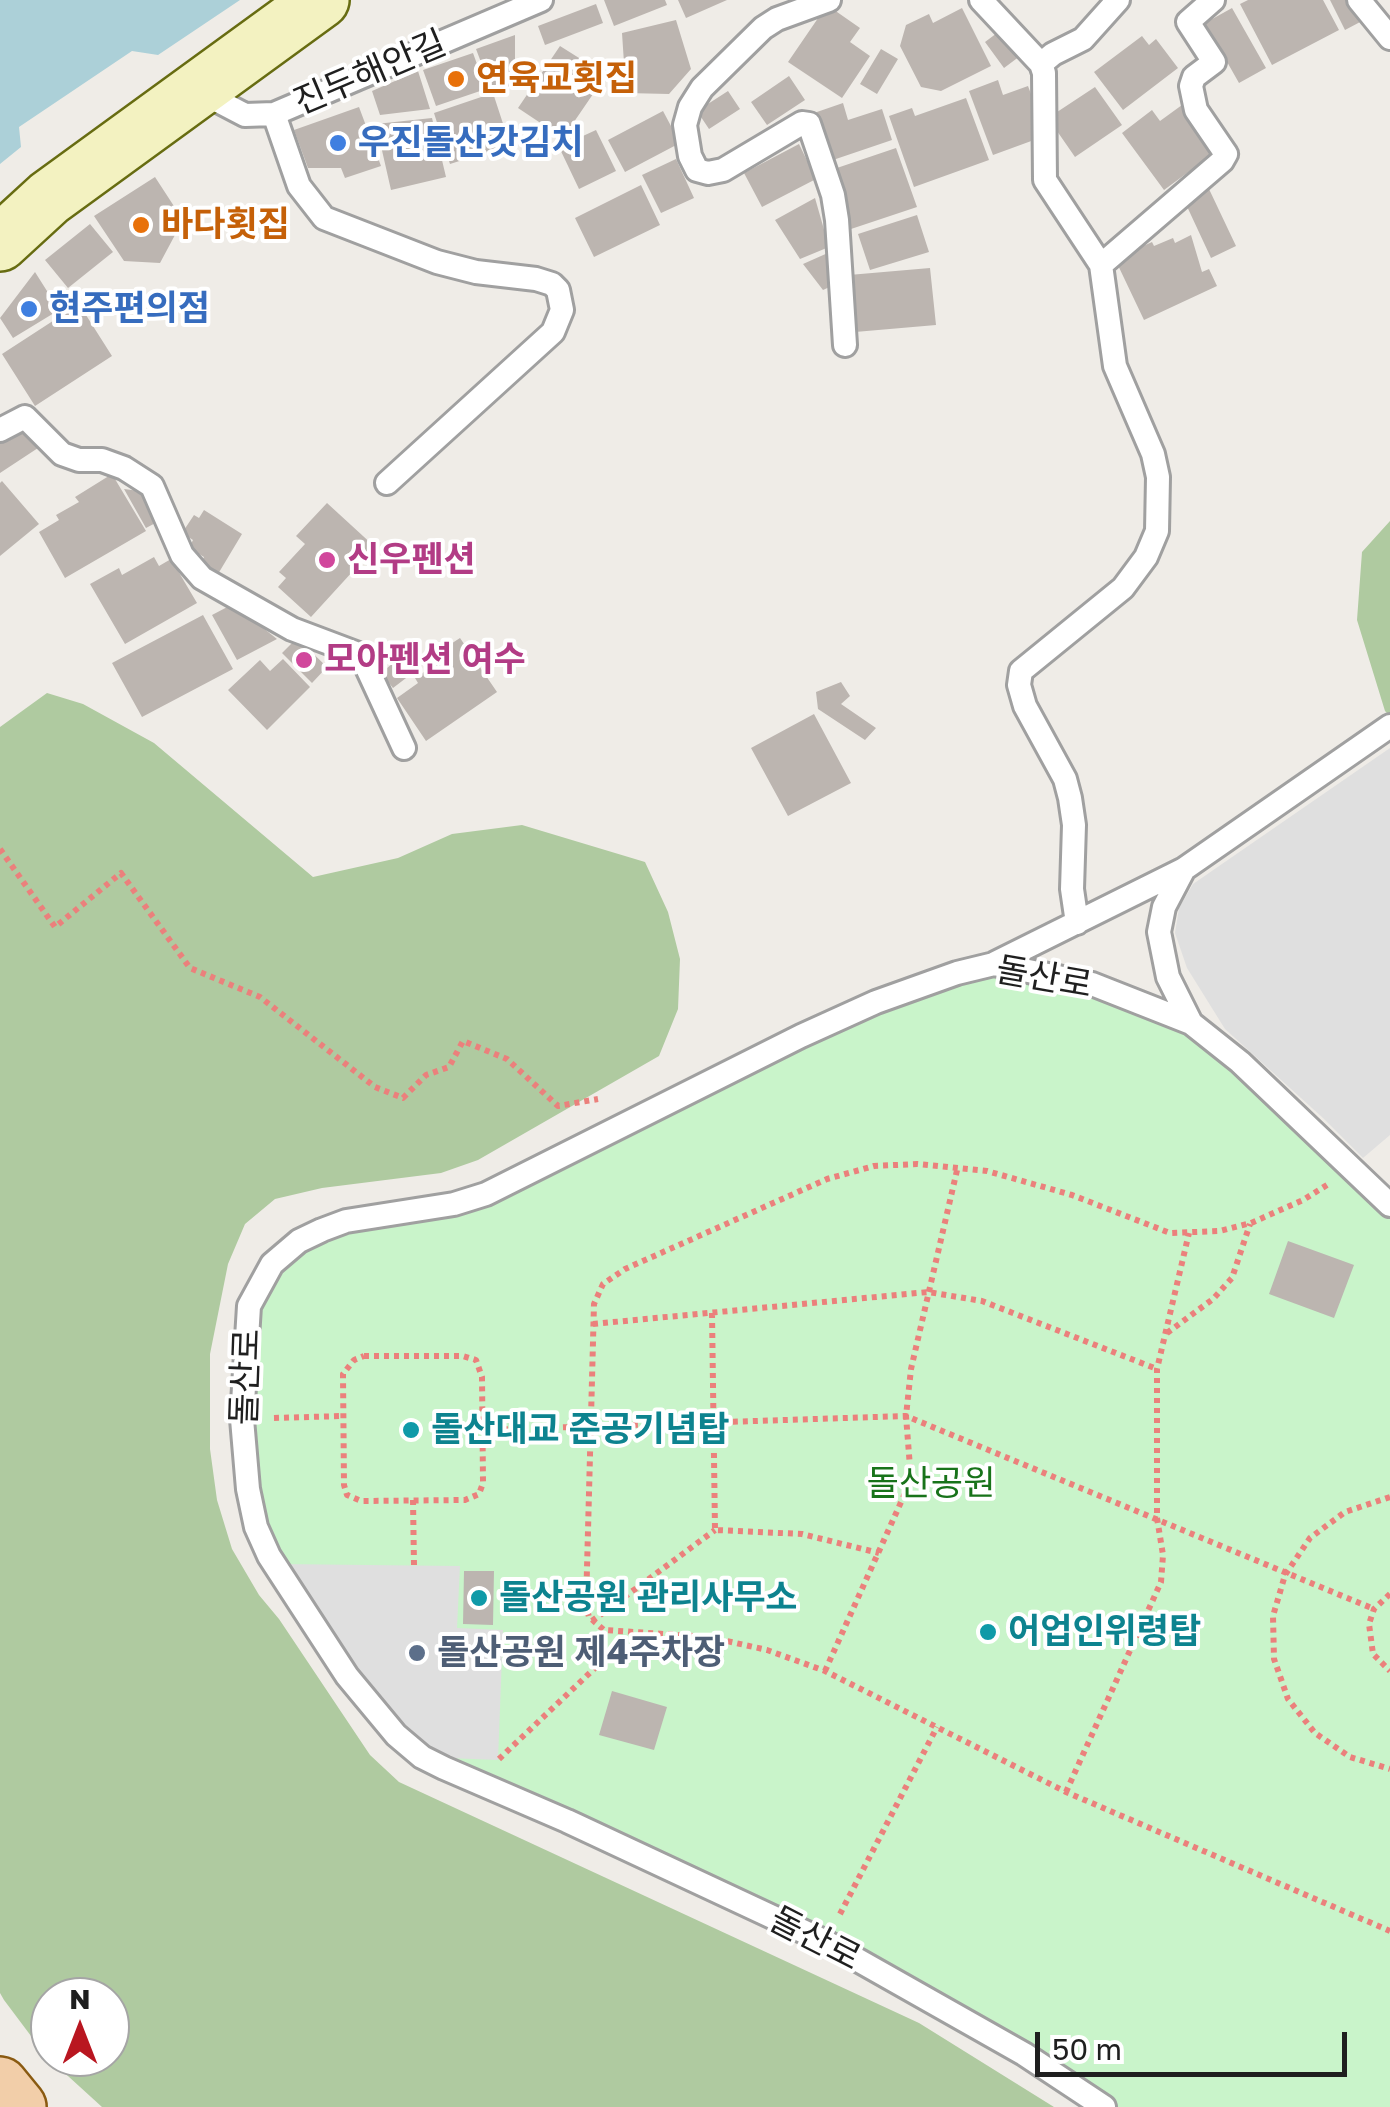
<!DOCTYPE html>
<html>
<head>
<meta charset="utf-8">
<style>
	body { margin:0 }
	#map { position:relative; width:1390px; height:2107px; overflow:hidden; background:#efece7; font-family:"Golos Text",sans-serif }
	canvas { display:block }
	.north { position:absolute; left:30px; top:1977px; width:100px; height:100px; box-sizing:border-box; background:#fff; border:2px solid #a5a5a5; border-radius:50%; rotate:0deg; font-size:28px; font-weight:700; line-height:40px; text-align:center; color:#1f1f1f }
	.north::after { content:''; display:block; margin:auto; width:35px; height:45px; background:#b91620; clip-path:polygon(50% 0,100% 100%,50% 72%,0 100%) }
	.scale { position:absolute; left:1035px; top:2032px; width:312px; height:45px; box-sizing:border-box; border:5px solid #1f1f1f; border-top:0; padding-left:12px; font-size:30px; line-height:35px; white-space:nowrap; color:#1f1f1f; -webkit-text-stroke:8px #fff; paint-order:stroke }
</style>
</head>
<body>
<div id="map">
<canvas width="1390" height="2107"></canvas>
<div class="north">N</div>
<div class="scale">50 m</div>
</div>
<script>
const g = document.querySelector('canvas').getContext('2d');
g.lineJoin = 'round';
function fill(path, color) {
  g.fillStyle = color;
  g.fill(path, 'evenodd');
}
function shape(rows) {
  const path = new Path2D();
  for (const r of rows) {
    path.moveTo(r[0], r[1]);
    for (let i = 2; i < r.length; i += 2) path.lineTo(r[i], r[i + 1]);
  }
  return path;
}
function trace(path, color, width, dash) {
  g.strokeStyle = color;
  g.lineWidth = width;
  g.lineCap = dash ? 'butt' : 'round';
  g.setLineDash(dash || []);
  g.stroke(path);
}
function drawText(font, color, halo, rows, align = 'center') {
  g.font = font + ' "Golos Text","Noto Sans KR",sans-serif';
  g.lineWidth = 8;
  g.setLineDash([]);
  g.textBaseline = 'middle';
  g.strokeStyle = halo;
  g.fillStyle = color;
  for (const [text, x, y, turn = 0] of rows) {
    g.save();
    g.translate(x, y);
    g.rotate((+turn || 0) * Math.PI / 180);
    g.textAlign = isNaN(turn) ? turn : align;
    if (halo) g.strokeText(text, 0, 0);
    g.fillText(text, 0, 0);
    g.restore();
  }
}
const forest = shape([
	[1390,521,1390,716,1385,711,1357,620,1362,552],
	[47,693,83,704,154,743,313,877,398,858,452,834,522,825,645,862,668,912,680,959,678,1009,659,1056,478,1160,441,1173,322,1188,275,1199,245,1224,228,1264,210,1354,210,1449,217,1500,232,1549,259,1595,279,1619,370,1755,399,1782,919,2023,1054,2107,102,2107,46,2056,4,2000,0,1993,0,727],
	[110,1997,110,2057,50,2057,50,1997]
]);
const park = shape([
	[1017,966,1170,1013,1390,1205,1390,2107,1104,2107,826,1942,444,1768,256,1527,245,1326,299,1241,454,1204,876,1002]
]);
const parking = shape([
	[1390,748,1390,1135,1363,1158,1323,1118,1225,1029,1187,968,1175,933,1179,908,1193,884],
	[275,1564,460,1566,457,1628,503,1630,498,1760,422,1757]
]);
const water = shape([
	[0,0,240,0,158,55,132,51,19,127,21,147,0,164]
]);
const building = shape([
	[604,0,665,0,667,5,614,26],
	[678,0,727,0,686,18],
	[1248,0,1323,0,1339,30,1272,65,1240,4],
	[1330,0,1351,0,1362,21,1345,30],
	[596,4,603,23,545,45,538,26],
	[827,5,860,28,850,42,870,56,842,98,788,62],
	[962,8,991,66,941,91,921,87,900,46,906,25,929,14,933,23],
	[1232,8,1266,68,1239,83,1205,23],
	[676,20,691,69,669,94,626,93,622,33],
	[1001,30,1020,56,1004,68,985,42],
	[515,35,515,87,490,86,476,49],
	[1142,36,1149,45,1156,39,1178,68,1123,110,1094,72],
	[560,46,606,75,563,138,518,108],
	[881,49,898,59,877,94,860,84],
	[473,53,486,89,436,106,423,70],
	[418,71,430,109,380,115,372,91],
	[789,76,805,100,767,125,751,102],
	[998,80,1003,95,1028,86,1038,113,1034,140,993,155,969,91],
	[1095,87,1122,125,1075,157,1048,118],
	[728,91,740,109,709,129,697,111],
	[493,93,510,145,450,164,434,113],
	[966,98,989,160,914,187,889,116,912,108,915,116],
	[843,103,848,120,882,109,892,140,830,161,814,113],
	[1182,105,1217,151,1164,190,1122,133,1152,110,1160,121],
	[359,107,381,166,345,178,341,168,308,168,294,130],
	[663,111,680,143,625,172,608,140],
	[432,118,446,177,391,190,376,124],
	[596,130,616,171,579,189,559,147],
	[799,144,816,179,762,207,744,173],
	[896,148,917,207,851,229,831,170],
	[676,159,694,198,661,213,642,175],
	[155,177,183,220,160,263,124,261,94,216],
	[641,185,660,225,594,257,575,218],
	[1209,189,1236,246,1211,258,1184,200],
	[815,198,829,247,800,259,775,220],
	[917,215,929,252,870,270,858,234],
	[90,224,113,252,68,288,45,260],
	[1191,235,1202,272,1209,269,1217,286,1144,320,1115,259,1152,242,1154,246,1173,238,1175,243],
	[830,252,834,285,823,290,803,264],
	[930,268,936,325,855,332,849,275],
	[35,272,59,310,13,338,0,318],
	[79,304,112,356,35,406,2,354],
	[21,423,38,448,0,473,0,437],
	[112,474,146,531,65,578,39,532,59,520,56,515,79,502,75,497],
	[2,481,39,524,0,556,0,483],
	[124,489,147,492,163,519,146,528],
	[327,503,375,547,311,617,278,587,286,578,279,572,305,544,296,536],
	[204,510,242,534,218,574,201,563,204,557,189,548,193,540,182,533,194,515,199,518],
	[154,557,159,566,171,559,197,603,125,644,90,584,119,568,122,575],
	[233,604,277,639,237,660,212,615],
	[203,615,233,669,142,717,112,663],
	[297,638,327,667,312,683,282,653],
	[460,638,497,692,426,741,397,698,418,683,415,678,442,660,437,653],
	[414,646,427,662,393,688,381,673],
	[283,659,310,687,267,730,228,690,260,660,270,671],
	[841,682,850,696,841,704,876,728,865,740,818,709,816,692],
	[814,714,851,783,788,816,751,748],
	[1288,1241,1354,1265,1334,1318,1269,1294],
	[464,1571,494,1571,493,1625,463,1624],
	[612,1691,667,1707,654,1750,599,1735]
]);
const path = shape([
	[0,849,55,927,121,873,190,968,260,997,375,1087,403,1098,426,1075,449,1067,463,1041,507,1059,558,1106,598,1099],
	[1327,1185,1303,1200,1251,1223,1220,1231,1170,1233,1072,1195,987,1171,917,1164,874,1166,827,1179,625,1269,603,1284,594,1304,586,1606,589,1617,604,1630,709,1637,767,1650,825,1671,1066,1792,1390,1931],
	[712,1313,715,1530,802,1534,879,1553],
	[593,1324,928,1292,982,1301,1157,1369],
	[1167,1333,1213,1299,1232,1278,1250,1224],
	[364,1356,463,1356,476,1360,482,1377,483,1483,479,1494,465,1500,361,1501,347,1495,344,1485,343,1374,354,1360,364,1356],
	[274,1418,343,1416],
	[483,1430,906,1416,1374,1609],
	[1390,1497,1345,1512,1310,1538,1285,1575,1273,1616,1274,1659,1288,1699,1315,1733,1350,1757,1390,1769],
	[413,1500,414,1565],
	[1390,1594,1374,1609,1369,1624,1373,1654,1390,1671],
	[592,1621,715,1530],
	[825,1671,911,1480,906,1416,911,1369,958,1166],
	[499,1759,634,1631],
	[1066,1792,1161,1582,1163,1555,1157,1518,1157,1369,1189,1233],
	[840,1914,937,1727]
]);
const lane = shape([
	[829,0,777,19,763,28,702,88,690,107,685,125,690,156,697,170,708,173,723,170,802,123,809,124,833,195,837,220,845,345],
	[981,0,1041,64,1044,73,1045,180,1101,265,1115,366,1153,454,1158,477,1157,531,1146,557,1123,588,1021,671,1019,685,1025,706,1065,779,1070,798,1074,825,1072,889,1077,923],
	[1359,0,1390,38],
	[1041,64,1053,54,1083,39,1118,0],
	[199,91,245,115,274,114,541,0],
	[274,114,299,186,324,218,437,262,476,272,536,279,552,284,558,290,562,310,553,332,387,483],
	[1101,265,1222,161,1226,154,1196,110,1191,86,1194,77,1214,62,1188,22,1213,0],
	[0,430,25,417,62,454,79,460,102,460,124,468,152,486,182,555,202,578,292,629,361,655,404,748],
	[1184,869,1164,907,1159,932,1168,977,1191,1023],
	[995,963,1184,869,1390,726],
	[1104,2107,1024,2054,826,1942,567,1821,444,1768,422,1757,396,1735,347,1676,269,1556,256,1527,248,1489,242,1419,249,1306,272,1264,299,1241,322,1230,346,1221,454,1204,486,1194,801,1036,876,1002,957,973,994,964,1092,984,1191,1023,1240,1062,1390,1205]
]);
const secondary = shape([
	[0,243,49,198,321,0]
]);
const primary = shape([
	[0,2085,18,2107]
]);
const markers = [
	[456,79,10,"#e8710a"],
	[338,143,10,"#3f7fe0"],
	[141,225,10,"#e8710a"],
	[29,309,10,"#3f7fe0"],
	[327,560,10,"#d1479c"],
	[304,660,10,"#d1479c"],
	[411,1430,10,"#0f9aa8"],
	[479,1598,10,"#0f9aa8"],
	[988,1632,10,"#0f9aa8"],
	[417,1653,10,"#5c6f8a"]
];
const streetNames = [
	["진두해안길",370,73,-23],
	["돌산로",1044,978,10],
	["돌산로",246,1377,-88],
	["돌산로",815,1939,27]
];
const foodNames = [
	["연육교횟집",476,79],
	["바다횟집",161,225]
];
const shopNames = [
	["우진돌산갓김치",358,143],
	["현주편의점",49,309]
];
const hotelNames = [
	["신우펜션",347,560],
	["모아펜션 여수",324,660]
];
const cultureNames = [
	["돌산대교 준공기념탑",431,1430],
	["돌산공원 관리사무소",499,1598],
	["어업인위령탑",1008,1632]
];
const parkNames = [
	["돌산공원",931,1484]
];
const serviceNames = [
	["돌산공원 제4주차장",437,1653]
];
fill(forest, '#afcaa0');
fill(park, '#c9f4ca');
fill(parking, '#dfdfdf');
fill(water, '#acd0d8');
fill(building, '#bcb5b0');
trace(lane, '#a0a0a0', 28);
trace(secondary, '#676c11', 60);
trace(primary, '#8a5a11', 60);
trace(path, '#eb807c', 6, [5, 5]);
trace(lane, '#fff', 22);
trace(secondary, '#f3f2c1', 55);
trace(primary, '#f2cea9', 55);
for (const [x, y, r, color] of markers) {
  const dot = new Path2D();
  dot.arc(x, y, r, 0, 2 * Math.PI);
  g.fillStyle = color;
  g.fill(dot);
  trace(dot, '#fff', 4);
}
drawText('35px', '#1f1f1f', '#fff', streetNames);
drawText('bold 35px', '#c56008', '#fff', foodNames, 'left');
drawText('bold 35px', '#366cbe', '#fff', shopNames, 'left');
drawText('bold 35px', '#b23c85', '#fff', hotelNames, 'left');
drawText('bold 35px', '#0d838f', '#fff', cultureNames, 'left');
drawText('35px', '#18731a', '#fff', parkNames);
drawText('bold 35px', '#4e5e75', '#fff', serviceNames, 'left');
</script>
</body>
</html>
